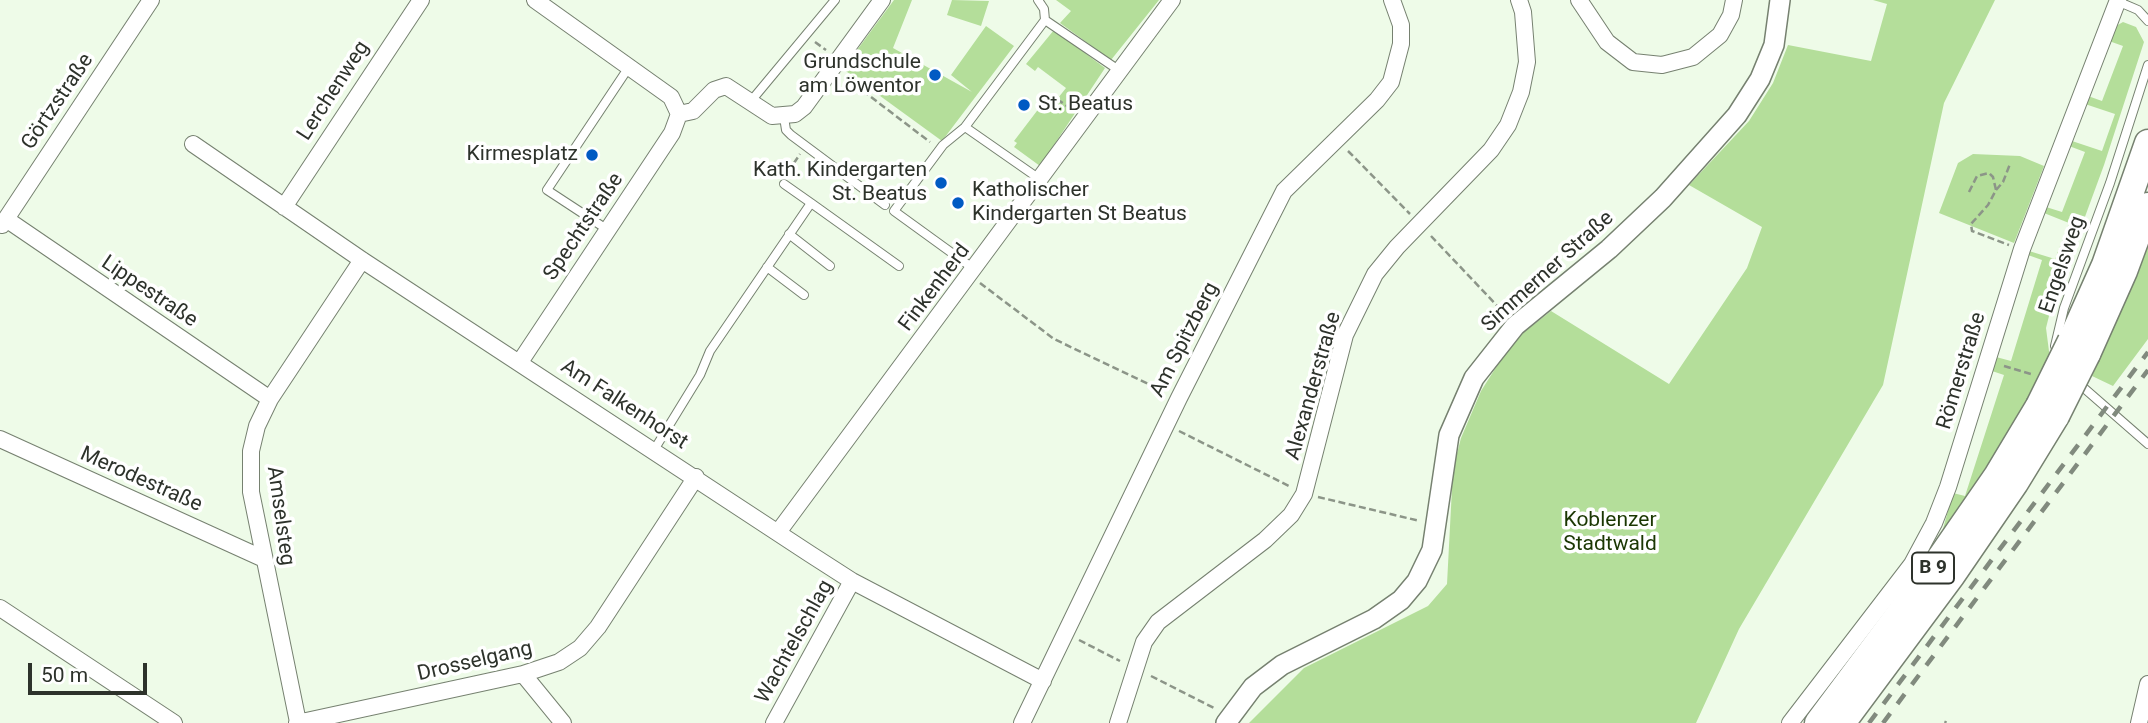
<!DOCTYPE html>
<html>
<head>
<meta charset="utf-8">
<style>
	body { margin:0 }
	#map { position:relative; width:2148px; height:723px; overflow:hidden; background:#eefbe8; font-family:Roboto,sans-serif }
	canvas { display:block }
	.scale { position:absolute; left:28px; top:663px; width:119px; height:32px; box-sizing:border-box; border:4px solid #2d322b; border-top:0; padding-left:9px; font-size:21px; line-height:24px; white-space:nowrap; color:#2d322b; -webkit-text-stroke:5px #fff; paint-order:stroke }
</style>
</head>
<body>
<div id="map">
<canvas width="2148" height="723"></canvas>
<div class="scale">50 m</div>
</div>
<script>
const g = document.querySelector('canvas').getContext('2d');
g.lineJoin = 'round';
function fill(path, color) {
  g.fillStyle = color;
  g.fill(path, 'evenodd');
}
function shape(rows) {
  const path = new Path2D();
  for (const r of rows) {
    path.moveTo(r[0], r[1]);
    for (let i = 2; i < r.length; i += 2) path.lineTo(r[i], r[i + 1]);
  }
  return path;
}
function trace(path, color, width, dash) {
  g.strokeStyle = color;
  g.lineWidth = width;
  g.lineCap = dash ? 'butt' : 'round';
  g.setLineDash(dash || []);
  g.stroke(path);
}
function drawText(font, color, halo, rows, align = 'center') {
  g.font = font + ' Roboto,sans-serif';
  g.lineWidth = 7;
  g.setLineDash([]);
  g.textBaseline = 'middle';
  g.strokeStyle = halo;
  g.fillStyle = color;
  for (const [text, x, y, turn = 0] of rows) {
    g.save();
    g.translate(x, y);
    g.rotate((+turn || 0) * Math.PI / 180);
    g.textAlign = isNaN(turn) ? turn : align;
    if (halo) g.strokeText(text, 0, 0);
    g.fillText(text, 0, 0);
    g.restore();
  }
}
const green = shape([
	[894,0,912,0,893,48,972,92,951,75,986,26,1014,46,942,141,843,69],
	[952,0,989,1,981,26,947,15],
	[1056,0,1159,0,1111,60,1060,23,1071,11],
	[1873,0,1995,0,1944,103,1883,385,1739,629,1696,723,1249,723,1304,668,1428,606,1447,584,1453,469,1461,438,1481,391,1500,361,1523,333,1551,311,1669,384,1747,268,1762,227,1689,185,1749,121,1773,83,1788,45,1871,61,1887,4],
	[2123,22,2136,27,2144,42,2104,165,2050,312,2046,328,2050,359,2027,405,1941,536,1953,493,1965,496,2004,375,1992,371,1996,357,2011,361,2042,260,2028,255,2029,251,2055,259,2069,223,2044,213,2046,207,2062,212,2085,152,2069,146,2072,141,2102,151,2115,114,2085,104,2088,96,2102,101,2123,46,2109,41,2116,26],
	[1054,30,1105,68,1040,166,1014,147,1017,143,1014,141,1043,103,1050,108,1066,88,1038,67,1035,71,1026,64],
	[1973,154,2020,156,2044,166,2014,243,1939,213,1958,163],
	[2148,246,2148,339,2113,386,2092,376]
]);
const path = shape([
	[815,42,826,50],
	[846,78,930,142],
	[1057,99,1071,109],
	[1348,151,1410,214],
	[788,172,800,154],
	[1996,190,2003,182,2010,164],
	[1969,192,1977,176,1989,173,1993,177,1996,190,1988,205,1971,224,1972,231,2009,245],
	[1431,236,1504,313],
	[980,283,1054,339,1163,391],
	[2004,366,2031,374],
	[1179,431,1289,486],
	[1318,497,1420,521],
	[1079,640,1120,661],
	[1151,676,1214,708],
	[1945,723,1946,721]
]);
const service = shape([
	[1038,0,1044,9,1045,20,1120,71],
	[2117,1,2138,10,2148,21],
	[751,101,835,0],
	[784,117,786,130,791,135,885,205],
	[965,127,1041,180],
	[811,203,899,266],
	[608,230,547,190,629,67],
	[789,234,830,266],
	[767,267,804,295],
	[974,269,894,211,943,145,965,127,1045,20],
	[2057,350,2055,346,2064,308,2110,183,2148,65],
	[2077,382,2148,444],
	[654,450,700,375,710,351,811,203,784,184]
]);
const minor = shape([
	[1579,0,1607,42,1633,62,1662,65,1693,57,1720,35,1731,15,1734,0],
	[679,114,693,111,714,90,726,86,772,116,795,114,804,107,882,0],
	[193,144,362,260,810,554,852,581,1043,681],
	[284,207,421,0],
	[6,219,270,399],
	[2,225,151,0],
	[520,362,672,133,679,114,671,97,535,0],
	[0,439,264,559],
	[779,531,1172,0],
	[0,608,174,723],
	[523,674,563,723],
	[298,722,251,492,251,451,257,426,270,399,362,260],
	[297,723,523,674,559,662,580,648,598,627,696,477],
	[774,723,852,581],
	[1022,723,1179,398,1284,191,1377,100,1391,82,1401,44,1401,25,1392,0],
	[1118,723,1144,642,1158,622,1265,540,1291,515,1304,494,1345,335,1375,274,1397,247,1491,150,1508,125,1521,92,1527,62,1523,12,1519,0],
	[1790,723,1912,564,1934,523,1948,487,2022,249,2118,0],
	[2139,723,2148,684]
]);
const tertiary = shape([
	[1226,723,1253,687,1282,665,1374,619,1401,600,1417,581,1432,550,1449,435,1474,378,1515,326,1609,249,1663,198,1737,115,1760,79,1774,45,1780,0]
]);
const trunk = shape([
	[2071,341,2105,265,2148,143],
	[2087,354,2124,271,2148,206],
	[1818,723,1932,570,1997,476,2039,406],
	[1842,723,1952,575,2015,483,2056,416]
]);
const rail = shape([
	[1869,723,2148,352],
	[1883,723,2148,370]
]);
const trunkBridge = shape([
	[2039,406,2071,341],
	[2056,416,2087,354]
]);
const markers = [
	[935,75,7,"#015ac3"],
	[1024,105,7,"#015ac3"],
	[592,155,7,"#015ac3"],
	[941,183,7,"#015ac3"],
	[958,203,7,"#015ac3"]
];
const shields = [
	[1933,568,42]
];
const shieldNames = [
	["B 9",1933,568]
];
const poiNames = [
	["Grundschule",921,63],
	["am Löwentor",921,87],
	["St. Beatus",1038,105,"left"],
	["Kirmesplatz",578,155],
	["Kath. Kindergarten",927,171],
	["St. Beatus",927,195],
	["Katholischer",972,191,"left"],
	["Kindergarten St Beatus",972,215,"left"]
];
const streetNames = [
	["Lerchenweg",334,91,-57],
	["Görtzstraße",58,102,-56],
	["Spechtstraße",584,227,-56],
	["Engelsweg",2063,265,-71],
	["Simmerner Straße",1548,272,-42],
	["Finkenherd",935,288,-53],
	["Lippestraße",149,292,34],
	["Am Spitzberg",1185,340,-63],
	["Römerstraße",1962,371,-73],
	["Alexanderstraße",1314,386,-74],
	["Am Falkenhorst",624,405,33],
	["Merodestraße",141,480,24],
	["Amselsteg",280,516,82],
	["Wachtelschlag",795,642,-61],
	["Drosselgang",475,662,-13]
];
const parkNames = [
	["Koblenzer",1610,521],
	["Stadtwald",1610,545]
];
fill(green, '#b4de9a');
trace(service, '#768170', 10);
trace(minor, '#768170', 18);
trace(tertiary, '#768170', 22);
trace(trunk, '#768170', 29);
trace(path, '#8c9588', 2.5, [7, 3.5]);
trace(service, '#fff', 8);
trace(minor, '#fff', 16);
trace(tertiary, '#fff', 19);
trace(trunk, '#fff', 26);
trace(rail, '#818a7e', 4.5, [12, 12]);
trace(trunkBridge, '#768170', 29, []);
trace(trunkBridge, '#fff', 26);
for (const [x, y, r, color] of markers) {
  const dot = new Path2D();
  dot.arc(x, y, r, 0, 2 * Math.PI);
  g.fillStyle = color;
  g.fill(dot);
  trace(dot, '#fff', 2.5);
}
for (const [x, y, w] of shields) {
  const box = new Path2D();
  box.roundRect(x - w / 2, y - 15.5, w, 31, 5);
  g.fillStyle = '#fff';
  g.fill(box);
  trace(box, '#2d322b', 2);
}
drawText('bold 19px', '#2d322b', null, shieldNames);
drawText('21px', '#2d322b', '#fff', poiNames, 'right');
drawText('21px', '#2d322b', '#fff', streetNames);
drawText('21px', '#1b3703', '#fff', parkNames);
</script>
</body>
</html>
